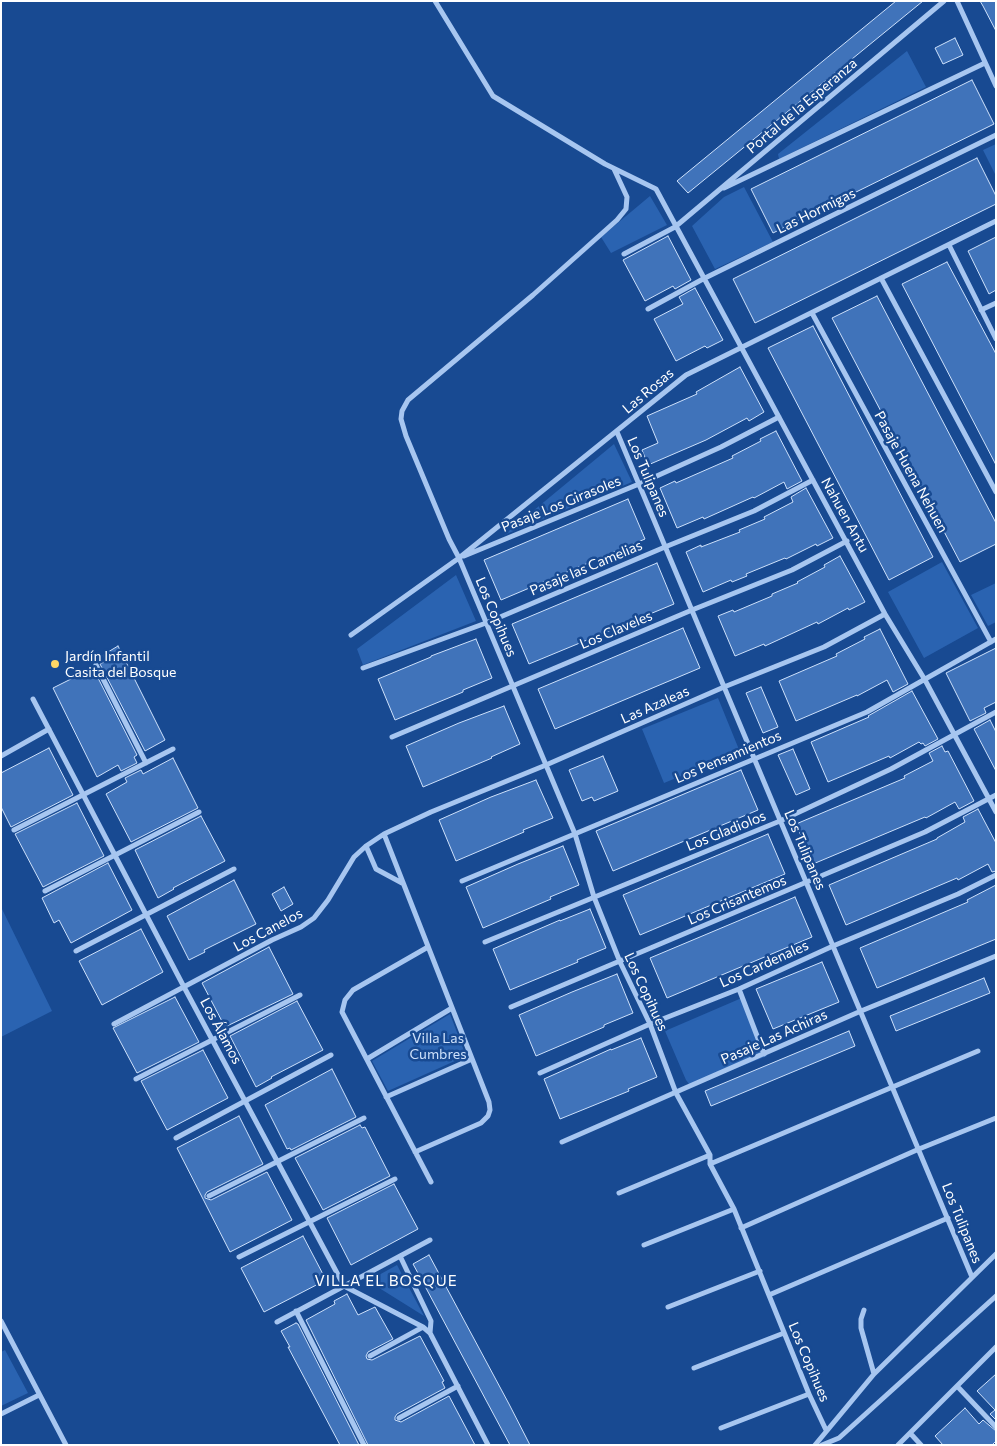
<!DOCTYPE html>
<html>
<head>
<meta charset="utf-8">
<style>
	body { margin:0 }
	#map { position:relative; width:997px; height:1446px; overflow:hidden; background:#184a92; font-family:Commissioner,sans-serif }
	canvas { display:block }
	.frame { position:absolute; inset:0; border:2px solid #fff; pointer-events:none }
</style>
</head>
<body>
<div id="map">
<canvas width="997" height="1446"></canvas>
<div class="frame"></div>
</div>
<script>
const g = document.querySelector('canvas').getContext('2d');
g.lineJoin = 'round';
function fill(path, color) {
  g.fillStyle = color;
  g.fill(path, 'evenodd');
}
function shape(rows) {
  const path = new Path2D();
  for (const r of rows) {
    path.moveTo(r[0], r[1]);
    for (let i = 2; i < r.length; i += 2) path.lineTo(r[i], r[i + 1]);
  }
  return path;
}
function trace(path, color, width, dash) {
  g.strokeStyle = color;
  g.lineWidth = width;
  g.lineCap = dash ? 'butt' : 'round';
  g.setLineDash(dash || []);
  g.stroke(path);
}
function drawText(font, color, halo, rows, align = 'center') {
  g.font = font + ' Commissioner,sans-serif';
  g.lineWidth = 5;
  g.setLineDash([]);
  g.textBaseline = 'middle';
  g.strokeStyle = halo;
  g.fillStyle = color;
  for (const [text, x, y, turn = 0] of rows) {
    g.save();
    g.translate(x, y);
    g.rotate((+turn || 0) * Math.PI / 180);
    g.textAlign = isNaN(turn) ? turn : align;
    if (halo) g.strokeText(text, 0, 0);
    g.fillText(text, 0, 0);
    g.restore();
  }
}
const green = shape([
	[907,51,926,87,779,159,778,154],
	[996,144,996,176,983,150],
	[744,187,773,242,715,269,692,226,724,197],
	[650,196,667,225,611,253,601,237],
	[614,444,632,482,504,535],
	[942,562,978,628,924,658,888,592],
	[456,575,476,621,363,665,357,649],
	[996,583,996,622,988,626,971,595],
	[718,698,740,752,664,783,642,729],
	[1,907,52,1011,1,1037],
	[744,997,767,1056,694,1085,689,1084,686,1080,665,1031],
	[450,1014,466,1056,388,1091,372,1061],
	[397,1265,424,1316,368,1281],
	[5,1350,28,1393,1,1406,1,1352]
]);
const building = shape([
	[896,1,923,1,688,193,677,181,896,1],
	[980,1,996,1,996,31,983,6,980,1],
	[955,38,963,55,943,64,935,48,955,38],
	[972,80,994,124,773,233,751,189,972,80],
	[977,158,996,196,996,204,755,323,733,279,977,158],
	[668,236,691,280,675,289,673,286,645,301,623,260,668,236],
	[996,237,996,290,989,294,968,251,996,237],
	[947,262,996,354,996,465,902,284,947,262],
	[695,288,723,340,707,348,705,346,676,361,654,319,683,304,679,297,695,288],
	[877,296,996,523,996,544,960,562,832,318,877,296],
	[813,326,933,557,889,580,768,348,813,326],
	[740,367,764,412,749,421,747,418,706,440,648,465,642,450,658,443,647,416,697,394,696,392,740,367],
	[776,431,802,481,787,489,784,482,754,498,753,497,704,519,703,517,677,528,660,488,675,481,676,483,733,458,732,456,761,441,760,439,776,431],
	[806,488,833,538,817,546,816,544,786,559,785,558,746,574,747,576,732,582,731,580,703,592,686,552,701,545,701,547,740,532,739,530,765,519,764,517,793,502,791,497,806,488],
	[628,499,645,539,501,600,484,560,628,499],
	[840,556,865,602,849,610,848,608,818,624,817,622,765,646,764,644,735,656,718,616,733,610,734,612,772,596,772,594,798,583,797,582,825,567,824,565,840,556],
	[657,563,674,604,529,664,512,624,657,563],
	[683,628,700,668,555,729,538,689,683,628],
	[880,629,908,684,893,692,887,680,857,696,857,695,796,721,779,681,837,656,836,654,865,639,864,637,880,629],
	[476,639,492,678,463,690,463,692,395,720,378,679,431,657,431,656,476,639],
	[118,646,165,740,145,751,100,664,106,661,103,655,118,646],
	[996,648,996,702,984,708,986,713,970,721,946,673,996,648],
	[93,668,137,755,134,757,137,763,121,771,118,765,97,777,53,688,93,668],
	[761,687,778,727,763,733,746,693,761,687],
	[912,691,938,739,925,746,923,743,921,744,919,742,890,758,889,756,828,782,811,742,869,717,868,716,912,691],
	[504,706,520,744,491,757,492,758,423,787,406,746,459,723,504,706],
	[990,720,996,732,996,771,974,729,990,720],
	[942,746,945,752,948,751,974,801,959,809,955,802,926,818,925,817,813,864,796,824,905,778,904,776,933,761,929,753,942,746],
	[49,748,73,795,11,827,1,807,1,773,49,748],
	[793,749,810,789,796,795,778,755,793,749],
	[603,756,618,791,594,801,592,797,582,801,569,770,603,756],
	[173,758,198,808,131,842,106,794,127,782,125,778,141,770,143,774,173,758],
	[741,770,758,810,613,871,596,831,741,770],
	[536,780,553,818,523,830,524,832,456,861,439,820,491,797,536,780],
	[77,803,104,856,43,887,15,834,77,803],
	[978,809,996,843,996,871,992,872,988,864,958,880,957,878,846,925,829,885,937,839,937,838,965,822,963,817,978,809],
	[201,816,225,861,173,888,174,889,158,898,135,850,201,816],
	[768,834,785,874,640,935,623,895,768,834],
	[563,846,579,885,550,897,551,899,483,928,466,887,518,864,563,846],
	[108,863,132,910,71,943,59,920,54,923,42,898,108,863],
	[234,880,256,924,204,950,205,952,189,960,167,916,234,880],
	[996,885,996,939,877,988,860,948,968,902,967,900,996,885],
	[284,887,293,904,281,911,272,894,284,887],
	[795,897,812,937,667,998,650,958,795,897],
	[590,909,606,948,577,960,578,962,510,990,493,949,560,920,560,921,590,909],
	[141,929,163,972,102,1005,79,961,141,929],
	[269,947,293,994,225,1027,202,983,269,947],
	[822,962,839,1002,773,1029,756,989,822,962],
	[617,974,633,1013,604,1025,604,1027,536,1056,519,1015,572,992,617,974],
	[984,978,990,993,896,1031,890,1016,984,978],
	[175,997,199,1042,137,1073,113,1028,175,997],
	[297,1001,323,1050,271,1077,272,1078,256,1087,230,1036,297,1001],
	[849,1031,855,1046,711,1106,705,1091,849,1031],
	[641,1038,657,1077,628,1089,629,1091,560,1119,544,1079,611,1049,611,1050,641,1038],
	[203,1050,228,1098,167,1130,141,1081,203,1050],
	[332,1069,356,1117,291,1150,290,1148,287,1149,265,1105,332,1069],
	[239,1116,263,1164,207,1192,205,1195,205,1198,211,1200,267,1172,292,1220,230,1252,177,1148,239,1116],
	[360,1125,362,1128,365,1127,390,1176,323,1210,295,1158,360,1125],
	[394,1184,418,1229,351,1265,327,1218,394,1184],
	[303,1236,326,1280,264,1312,241,1268,303,1236],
	[429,1255,509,1404,530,1445,510,1445,419,1275,413,1264,429,1255],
	[347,1294,358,1315,375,1307,393,1339,368,1352,366,1356,367,1359,372,1360,420,1336,444,1381,442,1382,445,1388,397,1414,395,1417,395,1420,401,1422,449,1396,475,1445,368,1445,306,1320,335,1304,334,1301,347,1294],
	[296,1323,298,1324,359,1445,340,1445,288,1347,290,1347,281,1331,296,1323],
	[996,1374,996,1420,990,1414,995,1410,977,1391,996,1374],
	[965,1408,979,1424,983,1420,996,1431,996,1441,992,1445,943,1445,935,1436,965,1408]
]);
const street = shape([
	[435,1,493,96,605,164,656,189,885,614,925,680,996,812],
	[957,1,996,86],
	[614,169,627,197,626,209,617,220,533,295,408,400,402,411,401,419,406,436,449,539,459,558,575,834,594,897,620,962,650,1024,676,1093,710,1155,710,1164,734,1209,809,1394,826,1430],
	[724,188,985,63],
	[949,245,996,339],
	[624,254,675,227,944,1],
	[881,278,996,492],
	[648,309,703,279,996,135],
	[981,310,996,303],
	[812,313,991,642],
	[617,432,972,1277],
	[464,556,639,484,721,447,779,417],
	[351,635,459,558,686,375,996,221],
	[96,665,146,763],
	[363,668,486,623,665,547,754,511,813,480],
	[33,699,184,987,344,1286,423,1327,430,1333,488,1445],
	[392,737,692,610,792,570,847,541],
	[1,756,49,729],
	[14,830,173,749],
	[384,834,489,1102,490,1110,488,1116,481,1123,415,1152],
	[366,846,376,869,402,883],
	[462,881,867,712,996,639],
	[45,891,199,812],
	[485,942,780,821,891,769,996,712],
	[428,947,353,990,345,1000,342,1012,431,1182],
	[76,951,234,869],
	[739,989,764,1054],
	[511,1007,925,832,996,795],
	[114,1024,272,940,301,927,314,918,328,900,354,857,366,846,384,834,431,812,546,765,724,687,824,647,885,614],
	[367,1059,452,1008],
	[540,1073,650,1024,739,989,833,946,958,894,996,875],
	[136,1079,300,995],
	[386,1097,472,1059],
	[176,1138,331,1055],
	[562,1142,861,1011,996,956],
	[710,1164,978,1051],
	[619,1193,710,1155],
	[209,1196,364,1118],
	[741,1228,919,1149,996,1118],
	[644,1245,734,1209],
	[400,1256,431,1321,430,1333],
	[239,1257,395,1179],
	[769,1295,948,1218],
	[668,1307,760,1271],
	[864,1310,861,1319,861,1328,874,1374],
	[296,1311,364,1445],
	[1,1321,66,1445],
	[277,1322,430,1240],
	[370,1356,423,1327],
	[694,1368,784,1333],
	[957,1386,996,1427],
	[1,1414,39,1395],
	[399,1418,458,1386],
	[721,1428,809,1394],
	[910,1433,921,1445],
	[815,1445,874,1374,996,1254],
	[822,1445,839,1438,996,1296],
	[898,1445,996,1347]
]);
const markers = [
	[55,664,5,"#ffd766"]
];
const streetNames = [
	["Portal de la Esperanza",802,106,-40],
	["Las Hormigas",816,211,-26],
	["Las Rosas",648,391,-40],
	["Pasaje Huena Nehuen",911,472,61],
	["Los Tulipanes",648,477,67],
	["Pasaje Los Girasoles",561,504,-22],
	["Nahuen Antu",845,515,61],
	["Pasaje las Camelias",586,568,-23],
	["Los Copihues",496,617,67],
	["Los Claveles",616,630,-23],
	["Las Azaleas",655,705,-24],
	["Los Pensamientos",728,757,-23],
	["Los Gladiolos",726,831,-22],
	["Los Tulipanes",805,850,67],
	["Los Crisantemos",737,900,-23],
	["Los Canelos",268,930,-28],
	["Los Cardenales",764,964,-24],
	["Los Copihues",646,992,65],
	["Los Álamos",221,1031,62],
	["Pasaje Las Achiras",774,1037,-24],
	["Los Tulipanes",962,1223,68],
	["Los Copihues",809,1362,67]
];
const poiNames = [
	["Jardín Infantil",65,656],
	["Casita del Bosque",65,672]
];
const parkNames = [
	["Villa Las",438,1038],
	["Cumbres",438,1054]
];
const neighbourhoodNames = [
	["VILLA EL BOSQUE",386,1281]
];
fill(green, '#2a63b1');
fill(building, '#4073ba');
trace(building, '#cee1fb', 1);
trace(street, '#a7c6f0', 5);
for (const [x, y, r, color] of markers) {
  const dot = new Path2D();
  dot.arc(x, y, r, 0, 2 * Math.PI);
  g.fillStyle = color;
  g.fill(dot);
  trace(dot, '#184a92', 2);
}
drawText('14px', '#fff', '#184a92', streetNames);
drawText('14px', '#fff', '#184a92', poiNames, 'left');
drawText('14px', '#cee1fb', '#184a92', parkNames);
g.letterSpacing = '1px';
drawText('15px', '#fff', '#184a92', neighbourhoodNames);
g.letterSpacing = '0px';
</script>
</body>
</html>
